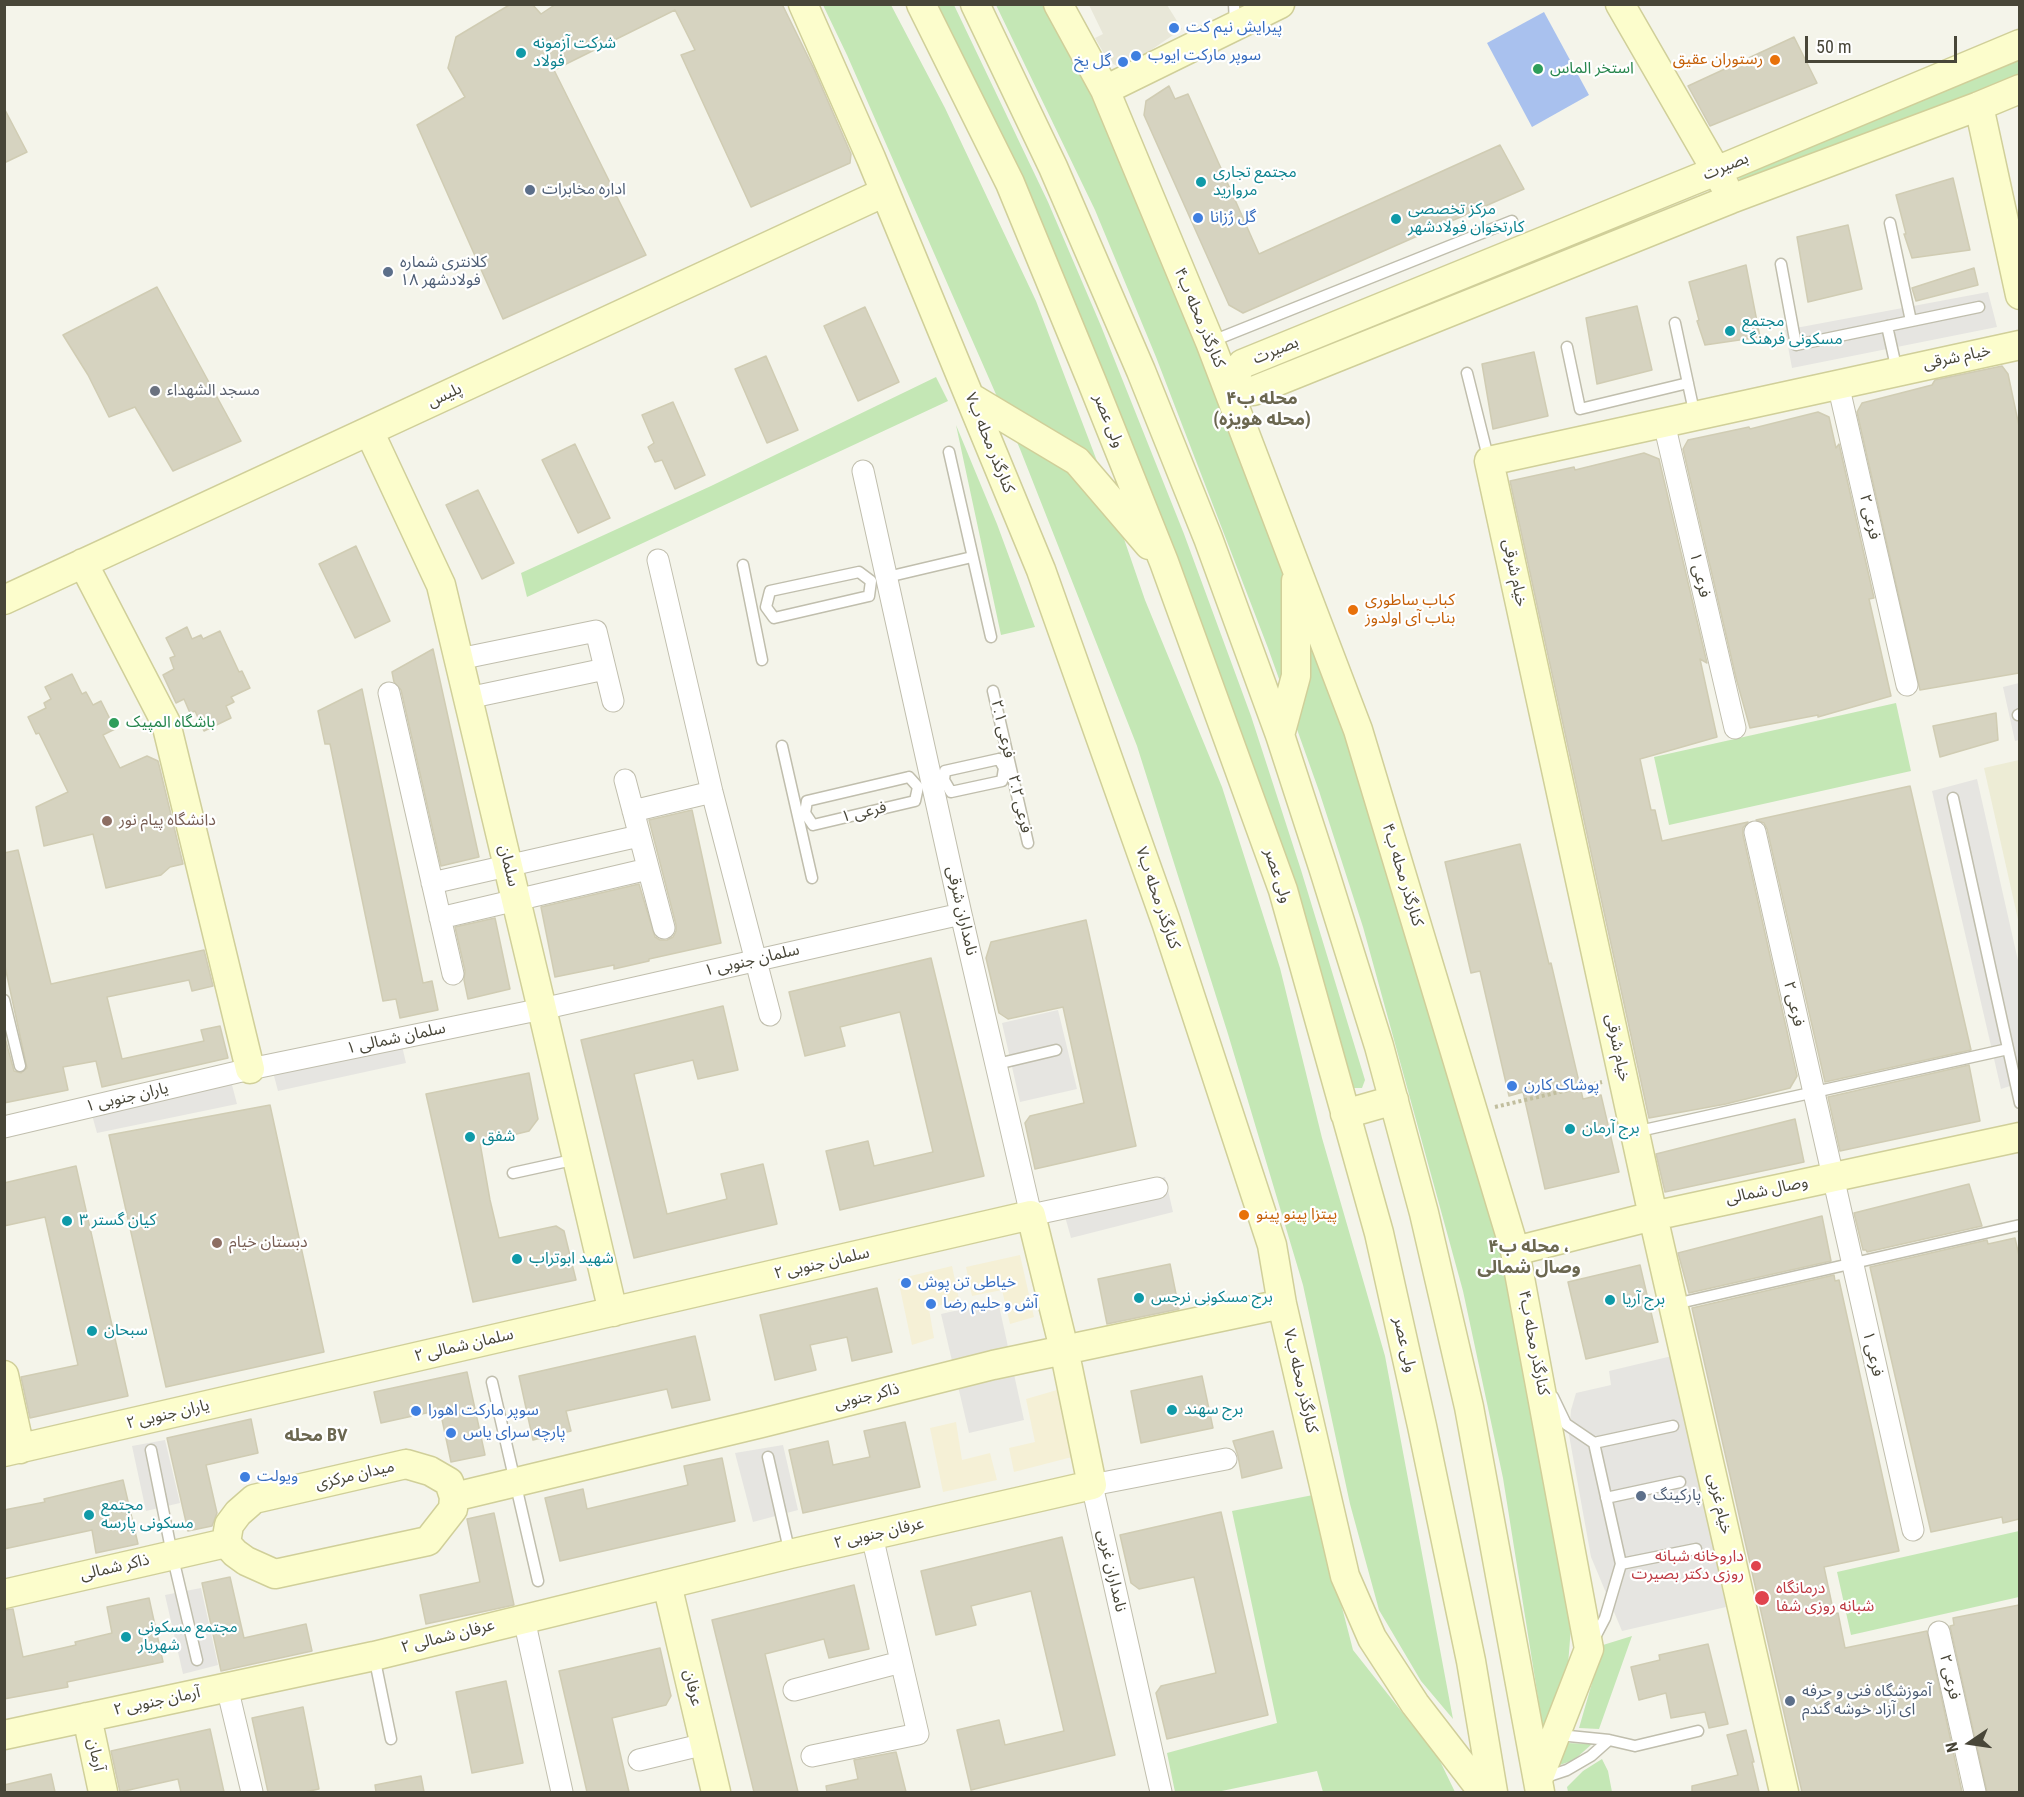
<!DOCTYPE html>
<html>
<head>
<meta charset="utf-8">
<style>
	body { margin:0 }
	#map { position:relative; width:2024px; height:1797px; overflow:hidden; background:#f4f4ea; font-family:"Roboto Condensed",sans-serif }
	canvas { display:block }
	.frame { position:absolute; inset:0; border:6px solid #484638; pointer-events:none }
	.north { position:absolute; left:1940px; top:1713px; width:60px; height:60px; -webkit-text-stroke:4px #fff; paint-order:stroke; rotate:257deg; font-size:16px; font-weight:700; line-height:24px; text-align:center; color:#484638 }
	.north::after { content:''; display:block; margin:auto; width:21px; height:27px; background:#484638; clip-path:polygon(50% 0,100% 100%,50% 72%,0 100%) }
	.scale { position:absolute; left:1805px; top:36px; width:152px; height:27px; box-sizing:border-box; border:3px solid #484638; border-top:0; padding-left:8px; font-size:18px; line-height:21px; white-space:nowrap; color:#484638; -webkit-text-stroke:4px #fff; paint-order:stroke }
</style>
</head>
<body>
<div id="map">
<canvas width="2024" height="1797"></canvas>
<div class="frame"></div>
<div class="north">N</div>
<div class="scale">50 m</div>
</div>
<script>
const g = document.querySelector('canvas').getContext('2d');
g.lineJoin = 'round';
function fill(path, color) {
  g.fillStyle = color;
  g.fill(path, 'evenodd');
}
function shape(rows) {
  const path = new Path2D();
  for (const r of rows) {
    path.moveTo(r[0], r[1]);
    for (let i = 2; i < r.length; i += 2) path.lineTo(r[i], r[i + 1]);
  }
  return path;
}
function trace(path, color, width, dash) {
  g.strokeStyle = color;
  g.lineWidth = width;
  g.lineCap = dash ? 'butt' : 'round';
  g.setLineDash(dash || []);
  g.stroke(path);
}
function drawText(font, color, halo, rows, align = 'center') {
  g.font = font + ' "Roboto Condensed","Noto Sans Arabic",sans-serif';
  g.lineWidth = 4.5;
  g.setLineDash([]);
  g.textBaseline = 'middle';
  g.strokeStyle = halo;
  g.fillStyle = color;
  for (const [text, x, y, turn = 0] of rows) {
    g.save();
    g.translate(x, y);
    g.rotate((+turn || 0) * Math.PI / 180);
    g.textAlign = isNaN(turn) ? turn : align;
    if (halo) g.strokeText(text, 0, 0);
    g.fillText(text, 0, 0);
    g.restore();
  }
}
const residential = shape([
	[1089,5,1167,5,1182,29,1123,69,1109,62,1095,38,1103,34]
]);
const commercial = shape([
	[1020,1255,1034,1317,1010,1324,1002,1290,972,1296,966,1267],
	[952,1266,959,1299,929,1309,934,1338,912,1345,898,1279],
	[1057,1390,1072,1457,1014,1472,1009,1448,1035,1442,1026,1399],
	[956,1422,962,1460,990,1453,997,1480,943,1492,930,1428]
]);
const education = shape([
	[2019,760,2020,760,2019,924,1984,768]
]);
const green = shape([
	[823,5,891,5,945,108,1036,301,1100,469,1145,600,1222,787,1280,968,1322,1138,1385,1356,1453,1719,1421,1681,1379,1610,1350,1504,1303,1285,1228,1034,1137,746,1020,449,847,55],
	[936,5,954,5,1048,202,1101,326,1184,534,1251,716,1301,870,1365,1080,1362,1088,1351,1088,1185,579,1153,495,1101,371],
	[996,5,1050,5,1160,249,1336,694,1425,985,1459,1117,1496,1236,1514,1312,1571,1627,1568,1665,1543,1729,1503,1478,1463,1291,1363,927,1319,791,1268,648,1156,357,1095,210],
	[2019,55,2019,79,1742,187,1737,172],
	[936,377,948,401,527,597,521,573,711,486],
	[956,425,997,524,1035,627,1001,635],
	[1896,703,1911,771,1669,825,1654,757],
	[1313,1495,1353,1650,1439,1759,1455,1792,1323,1792,1317,1771,1217,1792,1175,1792,1167,1753,1277,1723,1232,1511],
	[2019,1531,2019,1597,1851,1635,1837,1572],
	[1632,1636,1599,1729,1579,1728,1603,1645],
	[1567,1743,1592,1744,1574,1760,1560,1765],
	[1602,1759,1608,1771,1612,1792,1568,1792,1567,1787,1583,1771]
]);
const parking = shape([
	[1988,292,1997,327,1792,368,1785,330],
	[2019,683,2019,740,2015,741,2003,687],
	[1977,779,2019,965,2019,1083,2001,1089,1932,791],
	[1058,1010,1077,1089,1020,1102,1002,1023],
	[398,1029,406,1063,278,1091,269,1057],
	[227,1066,237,1104,97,1133,87,1097],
	[1165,1177,1173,1212,1071,1238,1061,1202],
	[998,1301,1024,1420,969,1433,941,1314],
	[1672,1356,1726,1607,1622,1631,1591,1557,1569,1435,1571,1410,1576,1393,1611,1385,1609,1371],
	[165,1440,180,1503,146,1511,132,1446],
	[783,1445,798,1510,753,1522,735,1453],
	[201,1588,218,1665,183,1674,165,1595]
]);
const water = shape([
	[1544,12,1589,95,1532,127,1487,43]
]);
const building = shape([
	[511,4,532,4,541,14,556,4,782,4,814,69,851,154,850,163,751,207,681,55,695,50,675,10,554,70,646,255,503,319,417,125,465,97,448,68,456,37,511,4],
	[1794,37,1817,83,1710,126,1688,86,1794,37],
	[1169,86,1175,99,1188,94,1259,254,1500,145,1524,189,1243,313,1229,305,1144,115,1146,101,1169,86],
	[4,108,27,152,4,163,4,108],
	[1953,178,1970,250,1912,258,1904,234,1906,234,1896,195,1953,178],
	[1848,225,1862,289,1808,302,1797,237,1848,225],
	[1746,265,1760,337,1705,345,1697,321,1699,320,1689,282,1746,265],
	[1974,268,1978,285,1916,301,1912,288,1974,268],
	[157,287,241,441,173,471,135,407,109,417,88,375,63,335,157,287],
	[1637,306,1652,370,1597,384,1586,318,1637,306],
	[865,307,899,382,858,401,824,326,865,307],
	[1534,352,1548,416,1493,429,1482,364,1534,352],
	[766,356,798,430,767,443,735,369,766,356],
	[2002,366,2008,374,2019,426,2019,673,1920,690,1857,412,1862,403,1932,385,1935,380,2002,366],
	[673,402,705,475,675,489,662,460,655,462,648,447,654,443,642,415,673,402],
	[1818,412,1829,417,1836,448,1839,444,1874,598,1869,599,1891,696,1818,717,1818,715,1750,728,1736,678,1683,449,1688,440,1749,427,1750,429,1818,412],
	[575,444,610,518,578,533,542,460,575,444],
	[1644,453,1659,459,1707,663,1700,659,1717,737,1640,759,1651,810,1655,810,1662,841,1748,822,1743,828,1743,835,1797,1076,1790,1088,1726,1104,1649,1118,1510,481,1574,467,1575,470,1644,453],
	[478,490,514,563,482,579,446,505,478,490],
	[356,546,390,621,355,638,319,564,356,546],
	[187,627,192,639,201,635,203,639,220,631,239,672,242,671,250,688,231,697,234,702,226,706,231,718,204,731,195,711,190,713,184,699,176,703,163,675,174,669,170,658,175,656,166,638,187,627],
	[433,649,479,857,441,866,401,690,394,682,392,672,433,649],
	[72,674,82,694,86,692,93,705,101,701,115,729,103,735,120,768,147,756,158,761,183,864,170,867,161,875,106,888,93,834,44,846,36,807,68,792,39,733,36,734,28,717,46,708,44,703,51,699,45,687,72,674],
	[362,689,423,983,432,981,438,1010,400,1018,396,999,383,1001,330,744,325,744,318,711,362,689],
	[1996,713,1998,740,1940,757,1933,726,1996,713],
	[1910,786,1971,1050,1825,1082,1767,829,1764,823,1756,820,1910,786],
	[692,810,721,943,649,959,649,961,614,969,614,965,555,977,541,907,639,884,655,937,660,940,667,940,673,937,676,931,676,925,649,820,692,810],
	[1520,844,1549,964,1551,963,1583,1099,1601,1095,1619,1172,1545,1189,1523,1092,1509,1096,1480,971,1471,973,1445,862,1520,844],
	[18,850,51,984,204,950,213,986,192,991,189,980,107,997,122,1059,204,1041,201,1030,220,1026,228,1058,102,1087,96,1061,63,1067,68,1090,4,1103,4,1034,14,1071,21,1073,27,1068,4,962,4,853,18,850],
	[495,918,510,989,468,999,464,980,465,971,455,927,495,918],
	[1086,920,1136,1146,1035,1169,1025,1123,1030,1116,1084,1103,1063,1007,1008,1019,999,1013,986,958,991,942,1086,920],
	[931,958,984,1176,840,1210,826,1151,868,1141,874,1166,933,1152,900,1012,840,1027,845,1046,805,1056,789,992,931,958],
	[723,1006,738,1070,698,1079,693,1060,634,1074,667,1214,727,1199,721,1174,763,1164,777,1224,634,1258,581,1040,723,1006],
	[1969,1065,1980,1121,1840,1151,1828,1097,1969,1065],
	[529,1073,538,1119,529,1131,480,1143,490,1200,499,1238,556,1226,564,1231,576,1280,473,1302,426,1094,529,1073],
	[270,1105,324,1352,166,1387,109,1135,270,1105],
	[1795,1119,1804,1162,1665,1192,1656,1154,1795,1119],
	[76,1166,128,1396,30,1418,21,1377,78,1365,45,1217,4,1226,4,1183,76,1166],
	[1969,1184,1982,1226,1867,1252,1866,1250,1863,1250,1854,1213,1969,1184],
	[1822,1216,1831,1261,1689,1293,1678,1253,1822,1216],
	[2015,1238,2019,1256,2019,1519,2003,1523,2002,1517,1931,1532,1870,1267,1987,1240,1988,1244,2015,1238],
	[1170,1264,1179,1309,1107,1324,1098,1279,1170,1264],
	[1640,1265,1658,1342,1586,1359,1568,1282,1640,1265],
	[1834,1275,1835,1281,1839,1280,1899,1551,1824,1567,1834,1614,1838,1613,1845,1648,1927,1631,1962,1792,1802,1792,1692,1308,1834,1275],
	[877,1288,892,1352,852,1361,847,1337,810,1345,816,1370,775,1380,760,1315,877,1288],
	[695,1336,710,1400,672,1408,667,1389,566,1411,571,1431,533,1440,519,1376,695,1336],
	[467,1372,485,1455,451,1462,440,1410,381,1423,374,1392,467,1372],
	[1202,1376,1213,1428,1141,1443,1131,1391,1202,1376],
	[251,1419,258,1453,206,1465,217,1513,212,1526,188,1531,167,1438,251,1419],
	[905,1422,920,1487,803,1513,789,1450,828,1441,833,1465,870,1457,864,1431,905,1422],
	[1273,1431,1282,1468,1242,1478,1238,1456,1233,1441,1273,1431],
	[722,1458,735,1521,560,1561,545,1498,583,1489,587,1509,688,1485,684,1466,722,1458],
	[123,1480,138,1544,96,1553,92,1530,4,1549,4,1510,45,1502,44,1499,123,1480],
	[1221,1512,1268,1715,1167,1739,1156,1693,1161,1686,1216,1673,1194,1577,1139,1589,1131,1583,1120,1535,1221,1512],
	[494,1513,514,1605,426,1624,420,1595,480,1582,467,1519,494,1513],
	[1062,1537,1115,1755,971,1790,957,1730,999,1720,1005,1745,1064,1731,1031,1591,971,1606,976,1625,936,1635,921,1571,1062,1537],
	[230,1577,244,1638,306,1624,312,1651,221,1671,202,1583,230,1577],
	[854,1585,869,1649,829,1658,824,1639,765,1654,798,1792,754,1792,712,1620,854,1585],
	[149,1598,163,1662,67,1682,68,1687,4,1699,4,1610,13,1609,23,1657,76,1645,75,1642,112,1633,107,1607,149,1598],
	[2019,1605,2019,1792,1987,1792,1950,1626,1954,1625,1953,1618,2019,1605],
	[1708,1644,1728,1724,1709,1728,1705,1712,1671,1718,1666,1693,1639,1700,1631,1667,1660,1660,1659,1655,1708,1644],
	[660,1648,671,1696,666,1705,612,1718,629,1792,587,1792,559,1671,660,1648],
	[506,1681,523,1763,472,1773,456,1692,506,1681],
	[303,1707,319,1789,305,1792,268,1792,252,1718,303,1707],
	[210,1729,224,1792,181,1792,178,1779,120,1792,111,1751,210,1729],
	[1746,1730,1754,1762,1752,1762,1759,1792,1692,1792,1692,1786,1738,1775,1727,1735,1746,1730],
	[896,1752,906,1792,827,1792,826,1786,858,1779,854,1760,896,1752],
	[51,1774,55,1792,4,1792,4,1785,51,1774],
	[421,1776,424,1792,376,1792,375,1785,421,1776]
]);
const path = shape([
	[1495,1107,1602,1082]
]);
const lane = shape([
	[1234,4,1235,23],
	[1890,223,1911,321],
	[1781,264,1796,345,1979,307],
	[1675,323,1695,416],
	[1887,326,1897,371],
	[1210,342,1512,221],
	[1567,347,1580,409,1688,383],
	[1467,373,1489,461],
	[949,452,991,637],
	[743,565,762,660],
	[883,578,972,557],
	[766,607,774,618,869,596,871,581],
	[766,607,770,591,859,572,871,581],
	[993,691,1028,843],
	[2018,715,2020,714],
	[782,746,812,878],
	[999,759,1004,768,1002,781,951,792,944,780,945,771,999,759],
	[909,777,918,787,915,801,813,825,805,813,807,801,909,777],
	[1953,798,2020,1103],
	[4,1000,20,1066],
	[997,1064,1056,1050],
	[1635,1132,2008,1049],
	[513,1173,577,1159],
	[1675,1304,2020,1225],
	[492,1382,538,1581],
	[1553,1397,1566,1424,1594,1443,1621,1564,1605,1618,1593,1641],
	[1594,1443,1673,1426],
	[151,1450,172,1554,197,1660],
	[768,1457,790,1554],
	[1606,1498,1680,1482],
	[1621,1564,1696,1549],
	[374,1656,391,1739],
	[1559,1735,1609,1740,1635,1746,1698,1731],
	[1543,1778,1567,1770,1591,1756,1609,1740]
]);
const street = shape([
	[1838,384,1907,685],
	[1664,423,1735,728],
	[863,471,961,914,1031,1215,1157,1188],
	[658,560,712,792,770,1015],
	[459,659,596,631,613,701],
	[389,693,453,974],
	[468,698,605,669],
	[625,780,664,928],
	[633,811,712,792],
	[1755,832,1913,1530],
	[432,883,639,836],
	[440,918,648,869],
	[4,1127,250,1069,542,1009,961,914],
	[524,1619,562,1792],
	[1939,1632,1975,1792],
	[227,1687,252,1792],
	[794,1690,901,1662],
	[812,1756,918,1734,872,1536],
	[639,1760,705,1744],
	[1161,1792,1092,1485,1226,1459]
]);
const secondary = shape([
	[803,4,871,158,1041,570,1166,922,1272,1245,1282,1304,1345,1576,1372,1638,1415,1704,1483,1792],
	[921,4,1010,183,1092,382,1164,562,1283,890,1379,1233,1422,1426,1471,1661,1493,1792],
	[975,4,1053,167,1141,371,1208,538,1280,735,1323,867,1379,1046,1424,1213,1469,1407,1540,1792],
	[1058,4,1105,90,1210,342,1358,730,1515,1251,1589,1649,1538,1780],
	[1620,4,1725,186],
	[2020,44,1716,171,1242,364,1228,386,1253,391,1731,199,1979,106,2020,89],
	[1105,90,1280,4],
	[1979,106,2020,295],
	[970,397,1077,461,1149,545],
	[369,431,441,585,542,1009,613,1312],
	[83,563,166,723,250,1069],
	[4,600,885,192],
	[1280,735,1296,676,1296,581],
	[1345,1114,1394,1100],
	[1515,1251,1653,1216,2020,1137],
	[4,1375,20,1449],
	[4,1452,1031,1215,1064,1349,1092,1485,790,1554,374,1656,4,1735],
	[406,1464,430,1471,449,1482,454,1497,453,1509,428,1541,275,1574,246,1561,235,1553,226,1543,229,1525,238,1513,254,1499,406,1464],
	[454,1497,762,1423,993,1365,1282,1304],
	[667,1584,716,1792],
	[4,1594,226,1543],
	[87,1717,103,1792],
	[1784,1792,1653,1216,1489,461,2020,345]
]);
const markers = [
	[1174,28,6,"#3f7fe0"],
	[521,53,6,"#0f9aa8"],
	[1136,56,6,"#3f7fe0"],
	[1775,60,6,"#e8710a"],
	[1123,62,6,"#3f7fe0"],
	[1538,69,6,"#2e9e5b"],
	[1201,182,6,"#0f9aa8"],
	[530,190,6,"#5c6f8a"],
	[1198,218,6,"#3f7fe0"],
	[1396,219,6,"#0f9aa8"],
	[388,272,6,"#5c6f8a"],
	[1730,331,6,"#0f9aa8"],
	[155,391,6,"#6b7280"],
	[1353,610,6,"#e8710a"],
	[114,723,6,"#2e9e5b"],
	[107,821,6,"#8d6e63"],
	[1512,1086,6,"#3f7fe0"],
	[1570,1129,6,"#0f9aa8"],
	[470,1137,6,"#0f9aa8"],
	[1244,1215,6,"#e8710a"],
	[67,1221,6,"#0f9aa8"],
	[217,1243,6,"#8d6e63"],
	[517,1259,6,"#0f9aa8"],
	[906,1283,6,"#3f7fe0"],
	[1139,1298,6,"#0f9aa8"],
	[1610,1300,6,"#0f9aa8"],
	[931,1304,6,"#3f7fe0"],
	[92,1331,6,"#0f9aa8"],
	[1172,1410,6,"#0f9aa8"],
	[416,1411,6,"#3f7fe0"],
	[451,1433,6,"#3f7fe0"],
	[245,1477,6,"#3f7fe0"],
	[1641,1496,6,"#5c6f8a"],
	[89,1515,6,"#0f9aa8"],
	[1756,1566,6,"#e0444e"],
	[1762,1598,8,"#e0444e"],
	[126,1637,6,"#0f9aa8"],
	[1790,1701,6,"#5c6f8a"]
];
const shopNames = [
	["پیرایش نیم کت",1186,28],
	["سوپر مارکت ایوب",1148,56],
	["گل یخ",1111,62,"right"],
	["گل رُزانا",1210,218],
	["پوشاک کارن",1524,1086],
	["خیاطی تن پوش",918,1283],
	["آش و حلیم رضا",943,1304],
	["سوپر مارکت اهورا",428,1411],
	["پارچه سرای یاس",463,1433],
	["ویولت",257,1477]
];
const cultureNames = [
	["شرکت آزمونه",533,44],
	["فولاد",533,62],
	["مجتمع تجاری",1213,173],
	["مروارید",1213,191],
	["مرکز تخصصی",1408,210],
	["کارتخوان فولادشهر",1408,228],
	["مجتمع",1742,322],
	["مسکونی فرهنگ",1742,340],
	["برج آرمان",1582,1129],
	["شفق",482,1137],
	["کیان گستر ۳",79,1221],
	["شهید ابوتراب",529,1259],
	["برج مسکونی نرجس",1151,1298],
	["برج آریا",1622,1300],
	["سبحان",104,1331],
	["برج سهند",1184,1410],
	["مجتمع",101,1506],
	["مسکونی پارسه",101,1524],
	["مجتمع مسکونی",138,1628],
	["شهریار",138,1646]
];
const foodNames = [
	["رستوران عقیق",1763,60,"right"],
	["کباب ساطوری",1365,601],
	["بناب آی اولدوز",1365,619],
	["پیتزا پینو پینو",1256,1215]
];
const leisureNames = [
	["استخر الماس",1550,69],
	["باشگاه المپیک",126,723]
];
const streetNames = [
	["بصیرت",1726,167,-22],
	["کنارگذر محله ب۴",1199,318,67],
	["بصیرت",1276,351,-22],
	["خیام شرقی",1957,358,-12],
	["پلیس",445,396,-25],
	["ولی عصر",1108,421,68],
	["کنارگذر محله ب۷",989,443,68],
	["فرعی ۲",1869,517,77],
	["خیام شرقی",1514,573,78],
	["فرعی ۱",1699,575,77],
	["فرعی ۲.۱",1002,729,77],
	["فرعی ۲.۲",1019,804,77],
	["فرعی ۱",864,813,-13],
	["سلمان",508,866,76],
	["کنارگذر محله ب۴",1402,875,73],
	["ولی عصر",1277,876,72],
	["کنارگذر محله ب۷",1157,898,71],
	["نامداران شرقی",961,911,77],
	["سلمان جنوبی ۱",752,961,-13],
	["فرعی ۲",1793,1004,77],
	["سلمان شمالی ۱",396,1039,-12],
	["خیام شرقی",1617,1048,78],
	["یاران جنوبی ۱",127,1098,-13],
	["وصال شمالی",1767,1191,-12],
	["سلمان جنوبی ۲",822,1264,-13],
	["کنارگذر محله ب۴",1533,1343,79],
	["ولی عصر",1404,1345,77],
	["سلمان شمالی ۲",464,1346,-13],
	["فرعی ۱",1872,1354,77],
	["کنارگذر محله ب۷",1300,1381,77],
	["ذاکر جنوبی",867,1397,-14],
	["یاران جنوبی ۲",168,1415,-13],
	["میدان مرکزی",355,1476,-13],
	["خیام غربی",1719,1504,77],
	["عرفان جنوبی ۲",879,1534,-13],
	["ذاکر شمالی",115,1568,-13],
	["نامداران غربی",1111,1571,77],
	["عرفان شمالی ۲",448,1637,-14],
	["فرعی ۲",1949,1677,77],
	["عرفان",692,1688,77],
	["آرمان جنوبی ۲",157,1702,-12],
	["آرمان",95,1755,78]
];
const serviceNames = [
	["اداره مخابرات",542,190],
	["کلانتری شماره",400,263],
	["۱۸ فولادشهر",400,281],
	["پارکینگ",1653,1496],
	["آموزشگاه فنی و حرفه",1802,1692],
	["ای آزاد خوشه گندم",1802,1710]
];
const worshipNames = [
	["مسجد الشهداء",167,391]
];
const educationNames = [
	["دانشگاه پیام نور",119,821],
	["دبستان خیام",229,1243]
];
const healthNames = [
	["داروخانه شبانه",1744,1557],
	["روزی دکتر بصیرت",1744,1575],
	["درمانگاه",1776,1589,"left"],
	["شبانه روزی شفا",1776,1607,"left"]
];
const neighbourhoodNames = [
	["محله ب۴",1262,399],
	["(محله هویزه)",1262,420],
	["محله ب۴ ،",1529,1247],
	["وصال شمالی",1529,1268],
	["محله B۷",316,1436]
];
fill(residential, '#e8e7d8');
fill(commercial, '#f5f0d6');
fill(education, '#edecd5');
fill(green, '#c4e7b5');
fill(parking, '#e6e5e1');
fill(water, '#a9c1ee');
fill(building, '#d6d3c0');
trace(building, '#d0ccb3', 1.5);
trace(lane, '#c0bead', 13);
trace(street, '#c0bead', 23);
trace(secondary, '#d0cf99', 31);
trace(path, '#c1be9e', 4, [3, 3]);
trace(lane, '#fff', 10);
trace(street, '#fff', 21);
trace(secondary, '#fcfdcc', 28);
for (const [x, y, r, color] of markers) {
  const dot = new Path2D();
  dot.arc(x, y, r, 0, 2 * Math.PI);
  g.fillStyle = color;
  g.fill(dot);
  trace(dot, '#fff', 2);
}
drawText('16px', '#366cbe', '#fff', shopNames, 'left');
drawText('16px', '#0d838f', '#fff', cultureNames, 'left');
drawText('16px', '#c56008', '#fff', foodNames, 'left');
drawText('16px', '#27864d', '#fff', leisureNames, 'left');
drawText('16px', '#484638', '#fff', streetNames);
drawText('16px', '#4e5e75', '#fff', serviceNames, 'left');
drawText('16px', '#5b616d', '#fff', worshipNames, 'left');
drawText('16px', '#785e54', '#fff', educationNames, 'left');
drawText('16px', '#be3a42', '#fff', healthNames, 'right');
drawText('bold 18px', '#6b6750', '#fff', neighbourhoodNames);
</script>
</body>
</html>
